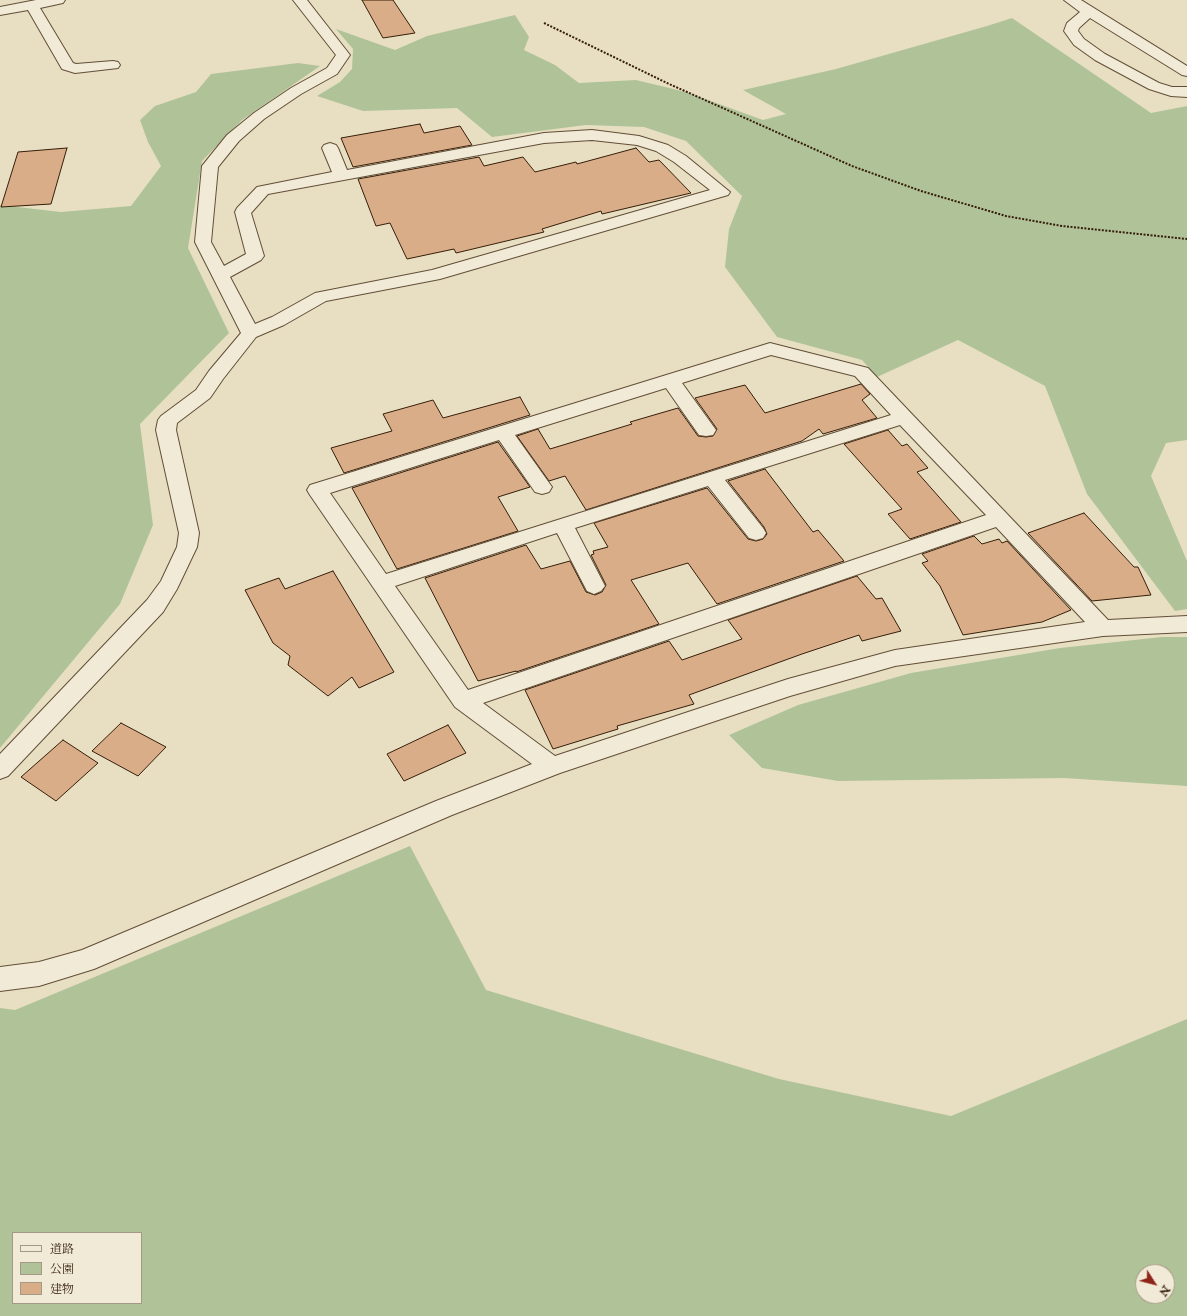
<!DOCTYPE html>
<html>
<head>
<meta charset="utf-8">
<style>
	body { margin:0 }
	#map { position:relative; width:1187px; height:1316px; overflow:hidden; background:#e8dfc2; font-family:"IM FELL Double Pica","Noto Serif JP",serif }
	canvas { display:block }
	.legend { position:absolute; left:12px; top:1232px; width:130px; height:72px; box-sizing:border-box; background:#f0ead7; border:1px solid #a59885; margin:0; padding:5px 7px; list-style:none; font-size:12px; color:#351d09 }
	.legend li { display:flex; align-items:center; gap:8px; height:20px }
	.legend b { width:20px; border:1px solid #a59885 }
	.north { position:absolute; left:1135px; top:1264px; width:40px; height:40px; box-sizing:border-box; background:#f0ead7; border:1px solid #a59885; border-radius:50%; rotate:126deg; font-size:11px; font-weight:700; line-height:16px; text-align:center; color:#351d09 }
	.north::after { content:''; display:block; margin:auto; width:14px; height:18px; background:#8f2418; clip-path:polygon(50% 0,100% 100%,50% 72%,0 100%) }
</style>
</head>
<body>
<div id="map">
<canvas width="1187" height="1316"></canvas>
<ul class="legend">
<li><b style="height:5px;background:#f0ead7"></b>道路</li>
<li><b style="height:11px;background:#b0c398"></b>公園</li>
<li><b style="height:11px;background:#d9ad88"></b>建物</li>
</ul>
<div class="north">N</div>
</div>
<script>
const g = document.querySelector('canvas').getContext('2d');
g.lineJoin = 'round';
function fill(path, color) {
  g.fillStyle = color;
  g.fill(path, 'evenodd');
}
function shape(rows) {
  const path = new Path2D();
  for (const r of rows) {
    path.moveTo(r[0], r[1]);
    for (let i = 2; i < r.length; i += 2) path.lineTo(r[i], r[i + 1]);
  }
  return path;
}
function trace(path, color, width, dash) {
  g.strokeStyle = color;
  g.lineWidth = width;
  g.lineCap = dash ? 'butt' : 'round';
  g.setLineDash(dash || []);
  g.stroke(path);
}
const green = shape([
	[515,15,529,37,524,50,555,65,579,83,636,80,686,92,763,120,786,114,743,90,836,69,987,26,1012,18,1151,113,1187,106,1187,440,1166,443,1151,476,1187,561,1187,609,1175,611,1087,494,1045,386,958,340,877,377,862,360,777,337,725,267,729,229,742,196,686,141,644,127,586,125,492,137,457,108,363,111,317,96,340,82,352,69,353,49,336,29,395,50,427,36],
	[298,63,320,66,242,120,202,161,188,248,229,333,140,424,153,525,120,604,0,748,0,205,61,212,131,206,161,166,148,142,140,120,155,106,196,92,211,74],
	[1162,637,1187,637,1187,786,1064,778,838,781,762,768,729,735,798,705,911,673,1060,648],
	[410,846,486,990,779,1079,951,1116,1187,1019,1187,1316,0,1316,0,1008,15,1010],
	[13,1233,141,1233,141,1303,13,1303],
	[1143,1272,1167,1272,1167,1296,1143,1296]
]);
const building = shape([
	[362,0,393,0,415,33,383,38,362,0],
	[420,124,424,133,460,126,472,145,353,167,341,138,420,124],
	[67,148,51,204,1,207,18,152,67,148],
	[636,148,649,162,659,160,691,193,602,214,601,211,542,229,544,232,456,253,454,249,407,259,390,223,376,226,358,179,479,157,484,166,523,157,535,172,576,162,577,164,636,148],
	[861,384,870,394,862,400,877,418,823,434,819,429,802,441,586,510,565,476,549,481,517,436,538,429,550,449,632,424,630,422,678,408,698,436,706,437,713,436,717,429,695,398,745,385,765,413,861,384],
	[520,397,530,415,344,473,331,448,392,431,383,414,433,400,443,418,520,397],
	[888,430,902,446,907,444,928,468,917,472,961,522,910,539,888,514,902,509,844,444,888,430],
	[498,442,530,487,498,497,518,531,397,569,352,488,498,442],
	[765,469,813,532,818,530,844,561,717,604,688,563,631,580,659,624,516,672,516,671,478,681,425,578,526,545,541,569,570,561,586,592,595,595,602,592,606,585,591,555,594,554,593,551,608,547,594,523,707,488,748,539,756,541,763,539,767,534,764,527,728,481,765,469],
	[1084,513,1134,567,1138,567,1151,595,1092,601,1028,533,1084,513],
	[974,536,982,544,999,539,1002,543,1007,541,1071,610,1042,622,963,635,940,586,922,563,928,561,922,554,974,536],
	[333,571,394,672,359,688,352,677,328,696,288,665,290,656,273,643,245,590,279,578,285,589,333,571],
	[857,576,876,599,882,598,901,631,862,641,859,635,802,654,689,695,694,704,617,726,618,729,553,749,525,690,669,641,682,660,742,639,728,620,857,576],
	[121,723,166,747,138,776,92,751,121,723],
	[448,725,466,753,404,781,387,754,448,725],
	[63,740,98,763,56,801,21,777,63,740]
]);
const path = shape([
	[544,23,667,83,852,166,921,191,1006,216,1062,226,1187,239]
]);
const minor = shape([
	[36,0,65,0,63,3,40,8,73,63,76,64,113,61,118,62,120,65,118,68,75,73,62,69,28,10,0,15,0,7,36,0],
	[293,0,307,0,350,55,337,74,301,94,264,119,239,141,218,167,211,242,224,266,246,254,235,212,237,208,257,187,332,172,322,148,324,145,330,143,336,145,338,148,347,170,544,133,592,130,639,136,668,145,686,156,730,192,728,195,440,279,326,301,284,325,256,337,223,379,210,398,177,423,176,430,199,533,197,547,177,589,163,612,8,776,0,779,0,754,147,600,161,581,177,547,179,533,156,430,158,420,161,416,196,390,209,371,241,333,195,242,202,166,227,135,254,113,291,88,327,68,336,55,293,0],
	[592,140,637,145,656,151,674,162,710,190,432,270,315,293,272,317,255,324,230,277,261,260,264,256,251,213,268,194,544,143,592,140],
	[1064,0,1081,0,1187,66,1187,76,1182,75,1090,18,1079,28,1078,31,1084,39,1105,54,1159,83,1172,87,1187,87,1187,97,1171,96,1149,89,1095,60,1074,45,1064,31,1067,23,1080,12,1064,0],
	[770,343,868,368,1108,620,1187,616,1187,632,1103,636,895,666,790,696,560,773,452,815,94,969,39,986,0,991,0,967,39,962,82,950,436,801,532,764,455,707,310,495,307,490,310,485,770,343],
	[771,355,855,376,891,415,386,574,330,493,499,440,535,492,542,494,549,492,552,487,515,435,666,388,699,435,706,436,713,435,716,430,682,383,771,355],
	[900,425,986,515,468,690,395,586,557,533,587,591,594,594,601,591,605,586,575,528,708,486,749,538,756,540,763,538,766,533,763,528,725,480,900,425],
	[996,527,1085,622,895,650,788,679,555,756,483,703,996,527]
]);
fill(green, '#b0c398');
fill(building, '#d9ad88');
trace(building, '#351d09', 1);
trace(minor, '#624e37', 2);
trace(path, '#351d09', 2, [2, 1.5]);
fill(minor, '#f0ead7');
</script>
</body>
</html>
